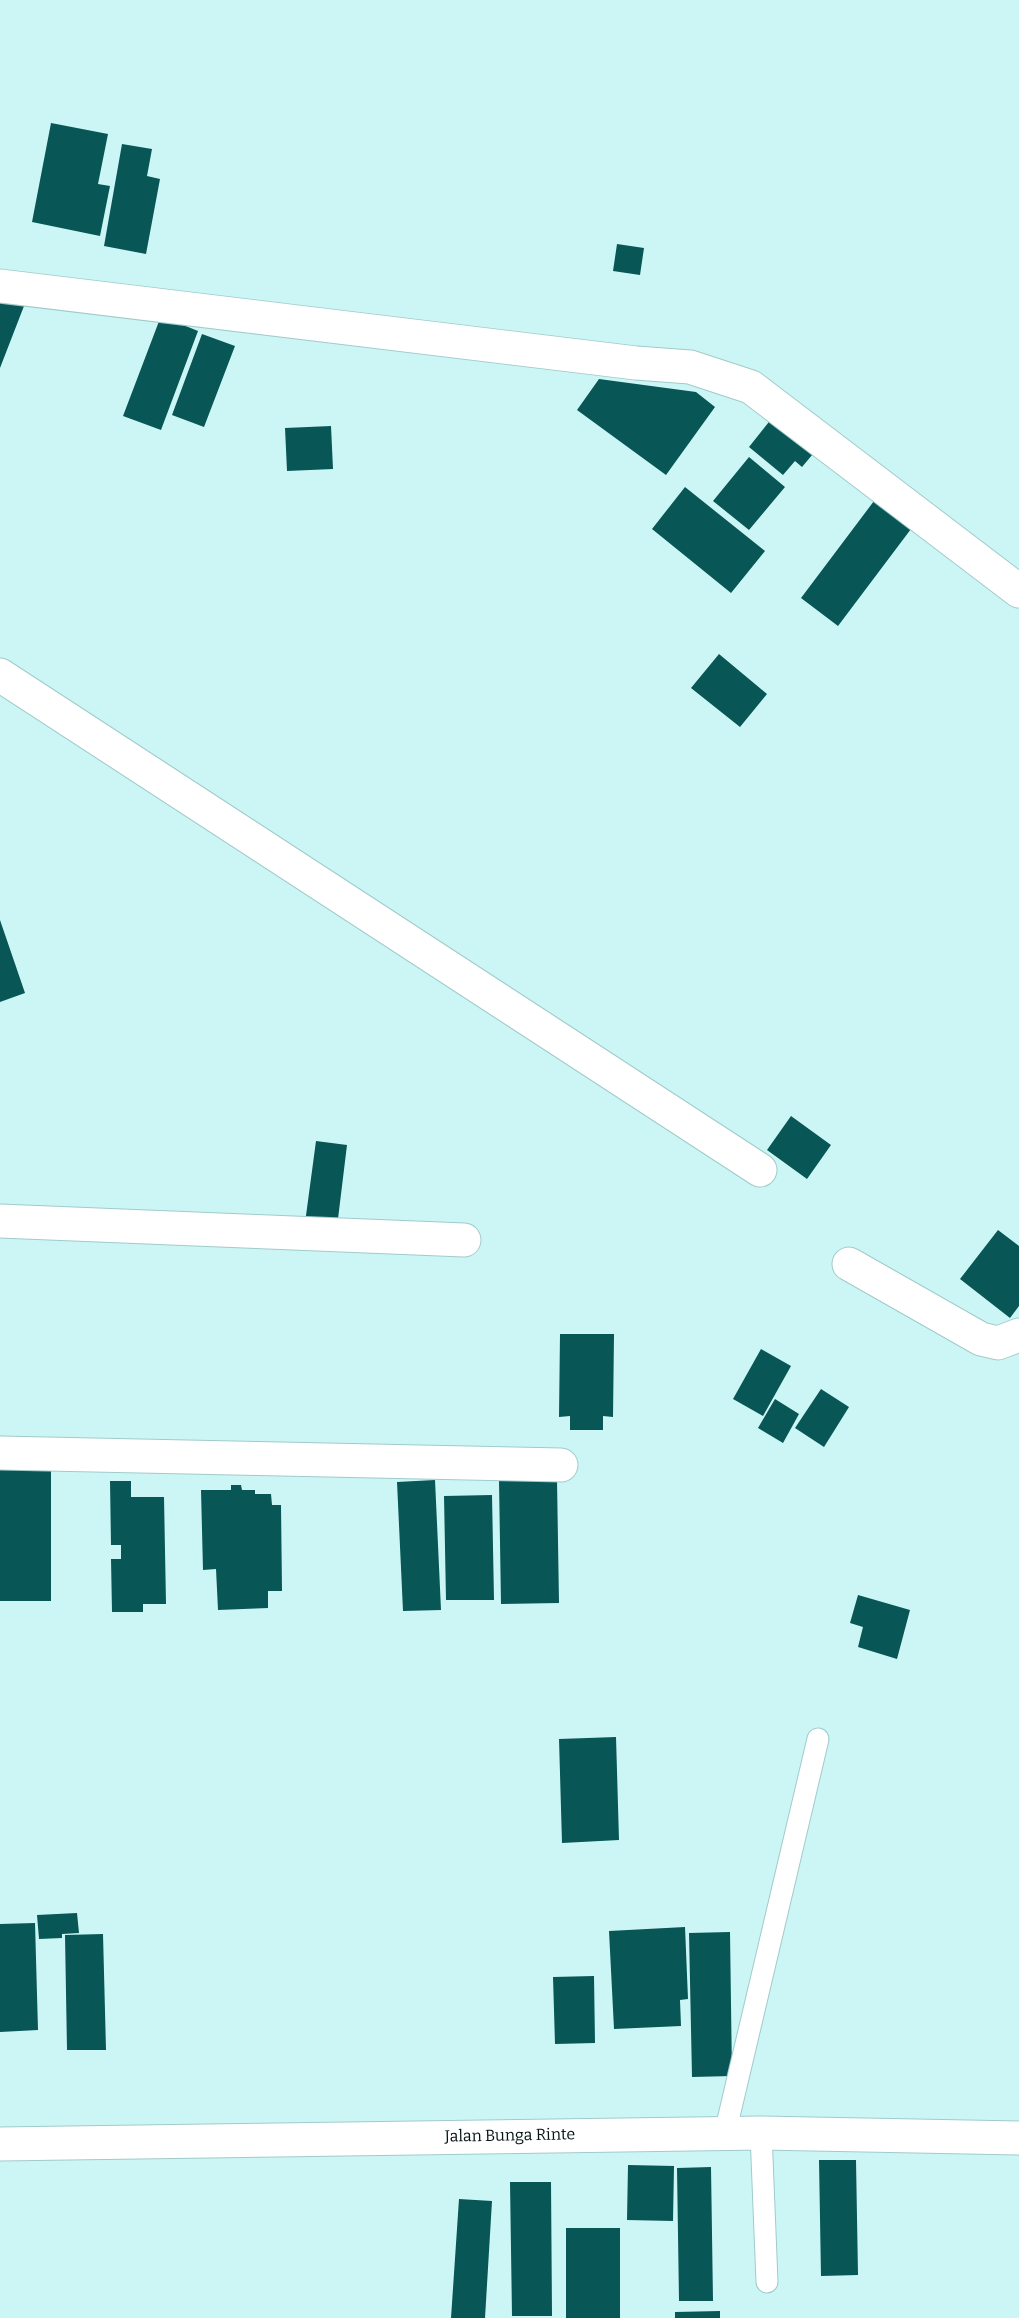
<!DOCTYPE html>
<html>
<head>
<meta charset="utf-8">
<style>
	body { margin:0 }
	canvas { display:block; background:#cbf6f5 }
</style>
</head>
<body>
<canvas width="1019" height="2318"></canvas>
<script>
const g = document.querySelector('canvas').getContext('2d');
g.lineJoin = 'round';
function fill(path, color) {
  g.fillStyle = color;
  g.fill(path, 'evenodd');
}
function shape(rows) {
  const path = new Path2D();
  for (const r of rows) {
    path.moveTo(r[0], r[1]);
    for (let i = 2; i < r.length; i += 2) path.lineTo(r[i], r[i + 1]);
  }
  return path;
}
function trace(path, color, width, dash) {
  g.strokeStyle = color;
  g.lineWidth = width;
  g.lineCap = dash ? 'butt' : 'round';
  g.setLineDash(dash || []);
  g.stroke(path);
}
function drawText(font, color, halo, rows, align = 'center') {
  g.font = font + ' Bitter,serif';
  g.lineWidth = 6;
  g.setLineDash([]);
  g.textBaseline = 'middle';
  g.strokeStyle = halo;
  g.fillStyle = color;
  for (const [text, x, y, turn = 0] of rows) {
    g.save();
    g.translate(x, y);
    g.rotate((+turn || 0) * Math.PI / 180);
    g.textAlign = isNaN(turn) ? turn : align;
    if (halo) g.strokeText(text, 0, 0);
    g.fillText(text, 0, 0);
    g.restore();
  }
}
const building = shape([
	[51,123,108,134,98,184,110,186,100,236,32,222],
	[122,144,152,149,147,176,160,179,146,254,104,246],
	[617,244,644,248,640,275,613,271],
	[0,297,24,306,0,368],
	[161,316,198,331,161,430,123,416],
	[202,334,235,346,204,427,172,415],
	[599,379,696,392,715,407,666,475,577,410],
	[776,413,818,448,802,467,795,461,783,475,749,447],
	[331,426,333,469,287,471,285,428],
	[749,457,785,487,749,530,713,501],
	[685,487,765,551,731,593,652,529],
	[874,501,911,529,838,626,801,598],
	[719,654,767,694,740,727,691,688],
	[0,920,25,993,0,1002],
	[791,1116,831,1145,807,1179,767,1150],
	[316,1141,347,1145,337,1227,305,1223],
	[998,1230,1019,1246,1019,1306,1010,1318,960,1279],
	[560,1334,614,1334,613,1417,603,1416,603,1430,570,1430,570,1416,559,1417],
	[761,1349,791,1366,763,1416,733,1399],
	[821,1389,849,1407,824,1447,795,1428],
	[775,1399,799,1414,783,1443,758,1428],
	[0,1462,51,1462,51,1601,0,1601],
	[435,1480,441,1610,403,1611,397,1482],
	[557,1480,559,1603,501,1604,499,1481],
	[110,1481,131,1481,131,1497,164,1497,166,1604,143,1604,143,1612,112,1612,111,1559,121,1559,121,1545,111,1545],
	[231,1485,241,1485,242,1490,255,1490,255,1494,271,1494,272,1505,281,1505,282,1591,268,1591,268,1608,218,1610,216,1569,203,1570,201,1490,231,1490],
	[492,1495,494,1600,446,1600,444,1496],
	[858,1595,910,1610,897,1659,858,1647,863,1627,850,1623],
	[616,1737,619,1840,562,1843,559,1739],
	[77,1913,79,1933,62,1934,62,1938,39,1939,37,1915],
	[35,1923,38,2030,0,2032,0,1924],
	[685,1927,688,1999,680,2000,681,2026,614,2029,609,1931],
	[730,1932,732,2076,692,2077,689,1933],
	[103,1934,106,2050,67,2050,65,1935],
	[594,1976,595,2043,555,2044,553,1977],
	[819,2160,856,2160,858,2275,821,2276],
	[628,2165,674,2166,673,2221,627,2220],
	[711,2167,713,2301,679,2301,677,2168],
	[510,2182,551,2182,552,2316,512,2316],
	[459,2199,492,2201,485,2318,451,2318],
	[566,2228,620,2228,620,2318,566,2318],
	[720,2311,720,2318,675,2318,675,2312]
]);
const lane = shape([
	[725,2133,818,1739],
	[761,2133,767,2282]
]);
const street = shape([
	[0,286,636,363,690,367,751,387,1019,591],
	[0,675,760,1170],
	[0,1221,464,1240],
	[849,1264,981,1339,998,1343,1019,1335],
	[0,1453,561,1465]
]);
const secondary = shape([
	[0,2144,761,2133,1019,2138]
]);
const streetNames = [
	["Jalan Bunga Rinte",510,2136,-1]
];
fill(building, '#085655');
trace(lane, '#a1cbca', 23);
trace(street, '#a1cbca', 35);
trace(secondary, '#a1cbca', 35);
trace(lane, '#fff', 21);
trace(street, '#fff', 33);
trace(secondary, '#fff', 33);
drawText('16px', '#041313', '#fff', streetNames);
</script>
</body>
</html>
